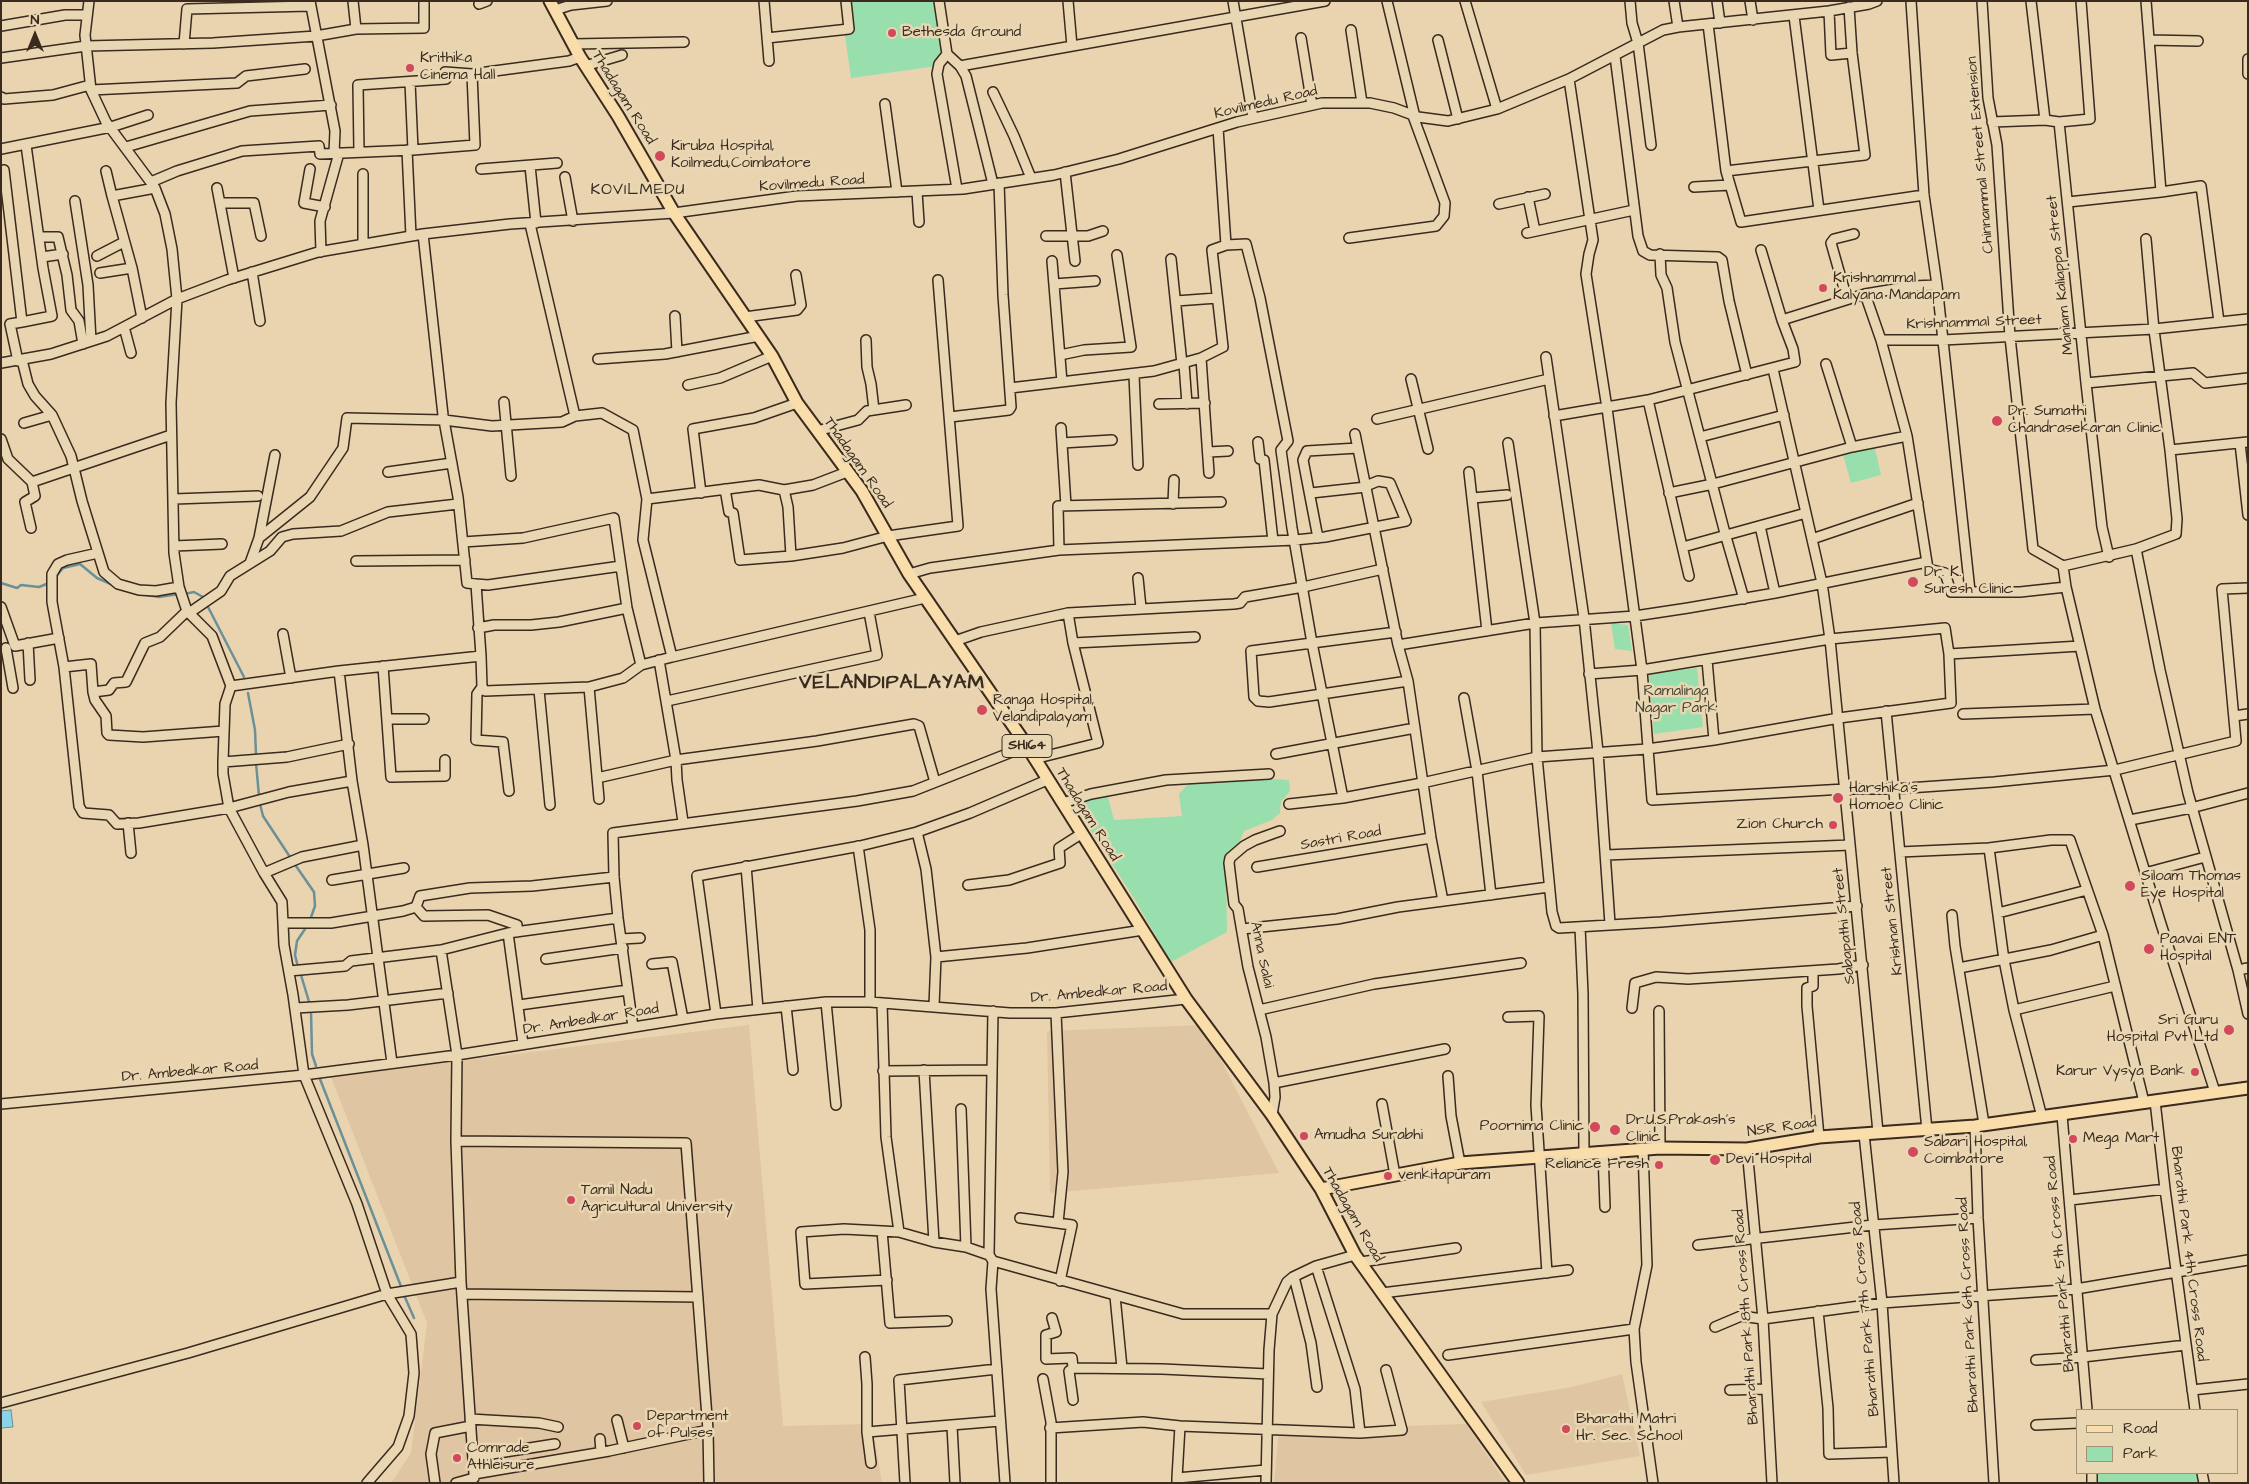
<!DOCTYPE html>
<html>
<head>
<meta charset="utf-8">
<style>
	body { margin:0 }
	#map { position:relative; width:2249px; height:1484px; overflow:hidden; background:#ead4b0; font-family:"Architects Daughter",sans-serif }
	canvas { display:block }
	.frame { position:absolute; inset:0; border:2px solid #3b2a1e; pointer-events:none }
	.legend { position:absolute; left:2076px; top:1409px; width:162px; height:65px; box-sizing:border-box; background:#e9d7b4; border:1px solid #a39278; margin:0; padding:6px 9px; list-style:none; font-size:15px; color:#3b2a1e }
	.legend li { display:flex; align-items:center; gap:10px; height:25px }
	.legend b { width:25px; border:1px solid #a39278 }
	.north { position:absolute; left:10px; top:10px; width:50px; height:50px; -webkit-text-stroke:4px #e9d7b4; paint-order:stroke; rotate:0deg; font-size:14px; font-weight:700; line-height:20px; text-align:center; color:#3b2a1e }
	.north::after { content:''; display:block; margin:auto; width:18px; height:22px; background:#3b2a1e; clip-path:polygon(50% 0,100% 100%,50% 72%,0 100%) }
</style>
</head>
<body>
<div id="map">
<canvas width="2249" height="1484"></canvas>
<div class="frame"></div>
<ul class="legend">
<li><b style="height:6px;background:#f9deab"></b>Road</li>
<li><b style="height:14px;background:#98dfad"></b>Park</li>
</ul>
<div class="north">N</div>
</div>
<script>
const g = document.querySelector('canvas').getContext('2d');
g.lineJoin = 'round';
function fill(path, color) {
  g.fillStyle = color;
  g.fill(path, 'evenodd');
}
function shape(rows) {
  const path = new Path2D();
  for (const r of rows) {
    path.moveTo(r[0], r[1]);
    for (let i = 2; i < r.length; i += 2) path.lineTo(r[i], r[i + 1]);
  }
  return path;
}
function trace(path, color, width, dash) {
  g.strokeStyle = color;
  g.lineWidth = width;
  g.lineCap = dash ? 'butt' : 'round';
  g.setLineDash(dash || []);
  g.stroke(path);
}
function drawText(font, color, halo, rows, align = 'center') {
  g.font = font + ' "Architects Daughter",sans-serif';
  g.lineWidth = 5;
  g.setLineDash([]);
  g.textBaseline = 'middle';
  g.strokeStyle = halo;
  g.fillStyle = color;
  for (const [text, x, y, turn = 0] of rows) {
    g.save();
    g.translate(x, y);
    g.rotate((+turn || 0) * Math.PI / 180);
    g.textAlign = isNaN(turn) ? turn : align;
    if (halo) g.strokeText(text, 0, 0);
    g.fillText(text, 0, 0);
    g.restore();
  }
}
const built = shape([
	[749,1025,783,1426,872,1424,882,1483,391,1483,411,1453,427,1323,331,1077],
	[1203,1025,1279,1173,1050,1193,1047,1031],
	[1622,1374,1640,1456,1526,1475,1481,1402,1572,1387],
	[1466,1424,1506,1483,1274,1483,1279,1430]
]);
const green = shape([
	[840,1,934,1,944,65,851,78],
	[1874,444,1881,475,1851,483,1842,451],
	[1611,623,1628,625,1632,651,1615,649],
	[1697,668,1703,727,1654,734,1649,674],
	[1275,779,1289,780,1290,791,1281,802,1280,813,1272,820,1244,831,1237,848,1228,852,1226,868,1227,932,1171,962,1135,900,1077,809,1081,802,1107,794,1114,820,1182,816,1179,794,1187,785,1198,782],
	[2097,1473,2198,1473,2200,1482,2097,1483]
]);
const water = shape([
	[11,1410,13,1427,1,1428,1,1411,11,1410]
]);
const stream = shape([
	[55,578,63,568,80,564,97,578,113,585],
	[1,583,17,588,21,585,39,587,49,583],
	[140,594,159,597,179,594],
	[184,594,194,592,203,597],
	[207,605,244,677],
	[248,693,255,730,256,755],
	[256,763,259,796],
	[260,804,263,816,290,857],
	[296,866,314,892,315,906,310,920],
	[298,967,295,955,297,941,307,926],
	[301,975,310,1005],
	[311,1011,312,1054,316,1066],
	[320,1079,402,1289],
	[404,1295,414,1318]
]);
const minor = shape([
	[89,1,85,35,91,90,106,122,155,188,165,214,172,249,177,299,171,403,174,553,179,587,187,611,212,636,231,686,225,704,223,762,223,774,229,808,264,873,282,902,284,945,293,995,304,1075,357,1204,387,1294,411,1334,414,1373,409,1416,398,1447,367,1483],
	[310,1,335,131,334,153],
	[353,1,356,29,424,28,424,1],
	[764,1,769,61],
	[939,1,947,54,960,66,1325,1],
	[1068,1,1072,46],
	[1233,1,1253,118],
	[1387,1,1415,117],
	[1465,1,1497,109],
	[1630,1,1632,23,1638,43,1651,145],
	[1674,1,1678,27],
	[1717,1,1720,23],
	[1750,1,1753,20],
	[1911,1,1924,195,1937,285,1970,591],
	[1982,1,1988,98,1997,145,2010,337,2033,549,2063,566],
	[2031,1,2045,120,2059,122,2086,383,2102,527,2109,557],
	[2146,1,2161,192],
	[479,4,487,1],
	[555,10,571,5,607,1],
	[1829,11,1831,55,1852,53],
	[1794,16,1819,210],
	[1708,24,1726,171,1741,222,1924,195],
	[1,26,65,15,87,15],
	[1351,30,1362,103],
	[767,38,849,29,846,1],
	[1301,38,1312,105],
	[1438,40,1458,119],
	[2149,40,2198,41],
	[184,44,187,9,310,6],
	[573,44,684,42],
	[947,54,939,64,937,74,957,189],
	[1615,56,1638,236,1643,251,1650,255,1718,257,1722,260,1729,301,1747,375],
	[1,58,86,46,213,43,316,36,356,29],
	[2248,59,2248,74],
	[585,66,622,55],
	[960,66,966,76,993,184],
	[410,82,413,150],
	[91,90,237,83,246,76,305,69],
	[993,92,1014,136,1031,178],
	[1,97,4,99,53,95,90,85],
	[885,104,897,192],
	[1992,122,2045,120],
	[2059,122,2090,119,2081,1],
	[126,147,250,111,331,105],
	[1,149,111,127,148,115],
	[407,150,411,236],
	[359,152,358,85,446,79,445,72,472,74],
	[530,166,536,223],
	[310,169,304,203,325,207],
	[481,169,557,163],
	[4,170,22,322,10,324,18,361],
	[106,171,112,196],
	[1726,171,1865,155,1852,53,1849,7],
	[1065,172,1075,261],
	[363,174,363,244],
	[565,177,573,221],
	[151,182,177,171,242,151,319,146,320,154,413,150,475,145,472,74,569,61,580,57],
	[1694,187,1730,185],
	[217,188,234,278],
	[917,192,919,222],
	[1528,197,1535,231],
	[75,201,88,285,91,341],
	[2068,202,2161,192,2201,186,2219,322],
	[220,203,254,203,261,236],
	[1499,204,1545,194],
	[1527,233,1634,210],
	[423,234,443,415,458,497,467,583,476,584],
	[1046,236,1088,236,1103,231],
	[39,237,58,237,67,275,71,310,79,321,83,344],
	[1349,238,1436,226,1444,216,1445,203,1413,116],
	[1226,245,1246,244,1260,298,1288,441,1281,450,1292,528,1312,643,1343,798],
	[321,252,320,221,339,153],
	[1660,254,1661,275,1667,288,1675,342,1726,537,1744,599],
	[97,256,124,242],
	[42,257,63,254],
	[1171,259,1182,364],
	[1052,261,1062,382],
	[252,272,260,321],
	[100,273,132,268],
	[1054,284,1095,281],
	[1865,294,1881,340,1907,436,1928,569,1945,573,1951,592,2020,592,2066,587,2095,709,2161,924,2215,1092],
	[1847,299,1831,243,1834,239,1854,234],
	[1176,301,1217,298],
	[675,316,677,352],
	[745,317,797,310,801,305,796,275],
	[142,318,132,268,112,196,155,188],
	[1782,320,1865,294,1913,286,1937,285],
	[22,322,52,316,43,268,26,145],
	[124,327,131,353],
	[866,340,867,367,871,384,874,410],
	[1881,340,1943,340,2154,329,2248,319],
	[1060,355,1084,350,1131,347,1117,255],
	[1546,357,1584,618,1598,752,1610,924],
	[1201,358,1209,473],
	[598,359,665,354,759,336],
	[22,360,28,384,35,396,52,415,71,456,82,501,104,572,118,584,139,590,156,591,179,587],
	[1,363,51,354,107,336,177,299,227,280,318,252,423,234,510,224,674,213,797,196,963,189,1054,175,1119,159,1237,122,1322,103,1370,103,1394,108,1418,117,1448,121,1497,109,1569,79,1663,30,1678,27,1829,11,1869,4,1877,1],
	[1184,364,1187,404],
	[1826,364,1852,447],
	[1773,369,1822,583,1830,639,1878,1132],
	[1134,375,1138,465],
	[1411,379,1428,449],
	[2086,383,2193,373,2205,383,2248,378],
	[688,385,720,378,772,356],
	[1010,388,1154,371,1201,358,1223,347,1212,250,1226,245,1218,128],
	[1648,400,1689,576],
	[504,402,511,476],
	[1159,404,1205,403],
	[575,416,602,413,633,430,647,499,759,485,784,490,813,485,847,472],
	[1554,416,1648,400,1795,362,1793,349,1782,320,1761,250],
	[950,417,1009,410,1011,407,1003,295,999,183],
	[1377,419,1549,379],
	[24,423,52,415],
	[1061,428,1066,506],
	[817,431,858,420,867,411,906,405],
	[1355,434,1398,645,1408,681,1431,838,1443,901],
	[1700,437,1784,415],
	[1,439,8,459,32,482,35,496,25,502,31,528],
	[1258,442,1260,459,1264,460,1273,541],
	[1062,443,1112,440],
	[1508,443,1535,623,1537,757,1552,912,1556,926,1559,928,1661,922,1857,906],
	[2240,443,2248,515],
	[2170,450,2248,442],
	[1208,452,1228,451],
	[388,472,452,463],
	[1469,472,1487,631],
	[32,482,171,435],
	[725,489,729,512,733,513,740,560,791,556,843,548,888,536,958,526,938,280],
	[784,490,788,507,791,556],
	[701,493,693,429,754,418,797,403],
	[1311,493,1366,487],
	[1669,493,1713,484,1852,447,1907,436],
	[1472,498,1507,495],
	[174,499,258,496],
	[647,499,643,540,672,657],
	[1173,504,1174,480],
	[1760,526,1775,593],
	[259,538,310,497,343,448,347,418,444,420,492,426,562,422,575,416,530,224],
	[1318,538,1303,460,1307,451,1358,448],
	[1812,539,1918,503],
	[463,542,523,538,614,518,627,608,641,665],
	[174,546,222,544],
	[1683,547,1806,513],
	[2136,549,2160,670,2188,793,2238,970,2248,1014],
	[1059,550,1058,506,1221,502],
	[98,553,67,560,58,564,52,574,52,602,64,667,79,806,83,813,109,815,117,824,139,823,229,808,289,792,352,781,339,671],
	[356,561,465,560],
	[250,563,259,538,275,455],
	[909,574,930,568,1059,550,1295,540,1325,537,1406,521,1390,483,1378,481,1366,486],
	[1138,578,1141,608],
	[2066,587,2063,566,2136,549,2176,534,2177,519,2170,450,2154,330,2146,239],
	[1,607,15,646,59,638],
	[189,613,221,591,230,576,270,551,282,537,293,534,341,531,388,512,458,504],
	[478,628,494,625,531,625,559,622,627,608],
	[1396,632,1251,651,1254,697,1258,701,1269,702,1408,681],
	[283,634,291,678],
	[955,641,981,632,1068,613,1234,604,1240,603,1245,597,1303,587,1383,569],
	[28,643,30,680],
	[1073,643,1195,637],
	[1398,645,1535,623,1635,616,1688,608,1775,593,1927,562],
	[6,648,13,688],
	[1949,654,2080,646],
	[481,656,476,584,488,585,621,566],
	[659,660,676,760,677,780,683,822],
	[1707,660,1714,740],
	[383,666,391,777,445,776,445,760],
	[64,667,91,664,93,692,109,690,114,683,126,682,145,643,160,637,187,611],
	[1589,674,1642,670,1652,800,1845,789,1894,789,1994,782,2115,770,2236,741,2222,589,2248,588],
	[231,686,339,671,481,656,482,687,485,691,589,687,623,678,641,665,672,657,925,598],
	[482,687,477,694,476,740,503,742,509,791],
	[589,687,599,799],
	[539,690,550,805],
	[93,692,95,700,106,716,107,733,109,735,143,737,224,731],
	[1464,698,1477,771,1491,895],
	[667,701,877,655,869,612],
	[1886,711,1927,1130],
	[1963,714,2095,709],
	[2234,716,2248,714],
	[387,719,424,719],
	[1276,754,1415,728],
	[1034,759,1098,743,1073,643,1068,613],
	[223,762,287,757,349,744],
	[597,778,676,760,817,741,914,724,919,726,935,782],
	[352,781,363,845,392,1063],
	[1063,803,1091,794,1166,780,1269,774],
	[1289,804,1343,798,1422,783,1537,757,1647,749,1714,740,1839,718,1951,703,1949,654,1945,628,1830,639,1642,670,1607,408,1586,274,1589,254,1593,240,1569,79],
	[2130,820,2191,808,2248,793],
	[128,823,131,853],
	[917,832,926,869,936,957,934,1006],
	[858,846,870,930,870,1002],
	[1989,848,2004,960,2014,1010,2042,1117],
	[1900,852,1989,848,2051,840,2070,840,2103,935,2144,1102],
	[1606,855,1850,845],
	[746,866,758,1009],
	[1257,867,1431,838],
	[264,873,302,857,363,845],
	[2145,873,2205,857],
	[332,880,404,868],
	[968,885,1009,880,1060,863,1059,848,1081,834],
	[416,907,424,916,488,915,517,925,517,932],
	[1998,913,2087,890],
	[1952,915,1955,946,1984,1124],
	[283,923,331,923,403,911,416,907,420,896,470,888,532,886,614,877],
	[1580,927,1583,994,1584,1154],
	[1242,929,1337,919,1398,907,1549,887],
	[621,939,640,938],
	[441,950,457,1055,456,1141,461,1282],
	[936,957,1027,948,1143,930],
	[546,959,623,948],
	[652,964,672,962,683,1019],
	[1959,968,2051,950,2103,935],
	[2238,970,2248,968],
	[289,971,345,966,351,961,441,950,508,933],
	[1813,971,1813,986,1807,988,1807,1006,1819,1137],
	[826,1002,836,1105],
	[882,1003,886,1137,899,1232,934,1242,966,1247,989,1255,993,1261,1183,1314,1272,1314,1287,1282,1293,1277,1316,1266,1355,1255],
	[519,1005,628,990],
	[786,1006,793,1070],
	[295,1008,348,1005,448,993],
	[1632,1008,1635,983,1656,977,1688,979,1735,976,1838,969,1863,965],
	[1259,1010,1374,984,1521,963],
	[2014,1010,2115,986],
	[1659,1011,1660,1148],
	[1056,1013,1063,1172,1058,1223],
	[716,1014,697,876,860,846,917,832,970,813,1047,780],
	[1508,1017,1539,1016,1536,1105,1547,1273],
	[633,1027,618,918,614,877,613,833,857,801,913,791,1027,746],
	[523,1044,508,933,618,918],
	[924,1070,934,1242],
	[883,1071,991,1070],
	[1448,1076,1451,1116,1460,1163],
	[1274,1083,1445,1049],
	[2155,1101,2165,1189,2195,1410],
	[1,1104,304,1075,457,1055,716,1014,826,1002,870,1002,1010,1013,1056,1013,1186,999],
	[1382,1104,1395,1175],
	[961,1109,966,1247],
	[1272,1115,1275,1097,1274,1083,1266,1037,1248,967,1238,909,1234,904,1229,863,1230,858,1244,846,1255,840,1280,831],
	[2062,1115,2087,1410],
	[1975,1126,1978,1218,1994,1483],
	[1864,1134,1882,1303,1894,1483],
	[456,1141,686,1143,708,1430],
	[1747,1149,1763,1319,1772,1483],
	[1603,1153,1605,1207],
	[2070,1200,2165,1189],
	[1020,1218,1072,1225,1060,1281],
	[882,1231,844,1229,801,1232,805,1284,887,1280],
	[899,1232,882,1231,890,1323,947,1321],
	[1698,1245,1873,1225,1978,1218],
	[989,1255,993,1011],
	[993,1261,991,1289,1005,1483],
	[1361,1262,1456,1248],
	[1294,1277,1311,1343,1317,1387],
	[1382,1293,1568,1270],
	[462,1294,698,1297],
	[1115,1296,1122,1368],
	[1818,1311,1828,1408,1829,1454,1892,1452],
	[1052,1318,1056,1332,1046,1335,1046,1359,1072,1358,1073,1368],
	[1715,1327,1741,1316,1763,1319,1882,1303,2076,1289,2248,1260],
	[1634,1329,1636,1362,1653,1483],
	[1448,1355,1634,1329,1647,1265,1643,1149],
	[865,1357,867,1384,867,1432,871,1463],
	[2036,1360,2083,1357,2186,1345],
	[1043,1379,1051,1422,1051,1483],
	[1730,1390,1767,1389],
	[2192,1390,2248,1384],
	[1073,1400,1069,1371,1073,1368,1162,1369,1268,1374],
	[1,1403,188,1353,387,1294,461,1282,474,1474,609,1451,708,1430,709,1483],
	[470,1419,539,1423,558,1427],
	[617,1420,624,1448],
	[2036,1425,2078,1423],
	[952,1426,955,1483],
	[1050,1428,1143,1422,1180,1426,1360,1433,1355,1389,1316,1266],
	[867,1432,1000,1421],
	[1360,1433,1402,1430,1386,1370],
	[600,1439,601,1452],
	[473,1457,555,1444],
	[2092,1473,2092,1483],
	[2202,1473,2204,1483],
	[1177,1478,1180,1426],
	[435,1483,431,1454,435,1433,471,1426],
	[456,1483,474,1478],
	[905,1483,899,1380,997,1369],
	[1177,1483,1177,1478,1266,1470],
	[1266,1483,1269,1350,1272,1314]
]);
const major = shape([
	[550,1,580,57,618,116,674,213,772,356,797,403,862,491,909,574,1027,746,1186,999,1272,1115,1321,1189,1355,1255,1518,1483],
	[1321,1189,1460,1163,1660,1148,1747,1149,1819,1137,1975,1126,2248,1088]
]);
const markers = [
	[892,33,5,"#d1495b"],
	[410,68,5,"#d1495b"],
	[660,156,6,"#d1495b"],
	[1823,288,5,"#d1495b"],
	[1997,421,6,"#d1495b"],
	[1913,582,6,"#d1495b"],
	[982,710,6,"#d1495b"],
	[1838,798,6,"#d1495b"],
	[1833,825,5,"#d1495b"],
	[2130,886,6,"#d1495b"],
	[2149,949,6,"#d1495b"],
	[2229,1030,6,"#d1495b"],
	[2195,1072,5,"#d1495b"],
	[1595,1127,6,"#d1495b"],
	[1615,1130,6,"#d1495b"],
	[1304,1136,5,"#d1495b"],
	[2073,1139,5,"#d1495b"],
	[1913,1152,6,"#d1495b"],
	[1715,1160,6,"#d1495b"],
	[1659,1165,5,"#d1495b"],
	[1388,1176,5,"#d1495b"],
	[571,1200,5,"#d1495b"],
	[637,1426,5,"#d1495b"],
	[1566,1429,5,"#d1495b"],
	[457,1458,5,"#d1495b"]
];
const shields = [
	[1027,746,50]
];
const shieldNames = [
	["SH164",1027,746]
];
const poiNames = [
	["Bethesda Ground",902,33],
	["Krithika",420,59],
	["Cinema Hall",420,76],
	["Kiruba Hospital,",671,147],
	["Koilmedu,Coimbatore",671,164],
	["Krishnammal",1833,279],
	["Kalyana Mandapam",1833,296],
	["Dr. Sumathi",2008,412],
	["Chandrasekaran Clinic",2008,429],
	["Dr. K.",1924,573],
	["Suresh Clinic",1924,590],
	["Ranga Hospital,",993,701],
	["Velandipalayam",993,718],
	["Harshika's",1849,789],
	["Homoeo Clinic",1849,806],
	["Zion Church",1823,825,"right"],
	["Siloam Thomas",2141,877],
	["Eye Hospital",2141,894],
	["Paavai ENT",2160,940],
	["Hospital",2160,957],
	["Sri Guru",2218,1021,"right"],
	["Hospital Pvt Ltd",2218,1038,"right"],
	["Karur Vysya Bank",2185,1072,"right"],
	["Dr.U.S.Prakash's",1626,1121],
	["Clinic",1626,1138],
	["Poornima Clinic",1584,1127,"right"],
	["Amudha Surabhi",1314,1136],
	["Mega Mart",2083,1139],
	["Sabari Hospital,",1924,1143],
	["Coimbatore",1924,1160],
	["Devi Hospital",1726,1160],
	["Reliance Fresh",1649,1165,"right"],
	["venkitapuram",1398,1176],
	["Tamil Nadu",581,1191],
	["Agricultural University",581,1208],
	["Department",647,1417],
	["of Pulses",647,1434],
	["Bharathi Matri",1576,1420],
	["Hr. Sec. School",1576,1437],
	["Comrade",467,1449],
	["Athleisure",467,1466]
];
const streetNames = [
	["Thadagam Road",623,98,58],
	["Kovilmedu Road",1266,103,-13],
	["Chinnammal Street Extension",1981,155,-95],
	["Kovilmedu Road",812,184,-4],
	["Maniam Kaliappa Street",2061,275,-96],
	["Krishnammal Street",1974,323,-2],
	["Thadagam Road",857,463,55],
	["Thadagam Road",1087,815,58],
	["Sastri Road",1341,839,-10],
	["Krishnan Street",1893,921,-96],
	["Sabapathi Street",1845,926,-96],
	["Anna Salai",1261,955,78],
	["Dr. Ambedkar Road",1099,993,-5],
	["Dr. Ambedkar Road",591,1020,-9],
	["Dr. Ambedkar Road",190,1072,-5],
	["NSR Road",1782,1128,-8],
	["Thadagam Road",1352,1215,60],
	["Bharathi Park 4th Cross Road",2188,1254,83],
	["Bharathi Park 5th Cross Road",2061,1264,-95],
	["Bharathi Park 6th Cross Road",1969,1305,-93],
	["Bharathi Park 7th Cross Road",1866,1309,-95],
	["Bharathi Park 8th Cross Road",1747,1317,-94]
];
const parkNames = [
	["Ramalinga",1676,692],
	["Nagar Park",1676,709]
];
const neighbourhoodNames = [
	["KOVILMEDU",638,191]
];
const districtNames = [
	["VELANDIPALAYAM",892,684]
];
fill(built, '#dfc5a1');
fill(green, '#98dfad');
fill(water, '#89d4e9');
trace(water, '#6a9098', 1);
trace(stream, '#6a9098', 2.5);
trace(minor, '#3b2a1e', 12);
trace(major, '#3b2a1e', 15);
trace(minor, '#e9d7b4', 9);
trace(major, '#f9deab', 11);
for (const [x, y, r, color] of markers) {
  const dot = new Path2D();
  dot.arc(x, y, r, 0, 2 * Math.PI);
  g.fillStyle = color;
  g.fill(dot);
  trace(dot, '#e9d7b4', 2);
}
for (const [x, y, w] of shields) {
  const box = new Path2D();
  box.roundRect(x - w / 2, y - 11.5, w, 23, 4);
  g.fillStyle = '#e9d7b4';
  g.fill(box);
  trace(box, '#3b2a1e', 1);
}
drawText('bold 14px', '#3b2a1e', null, shieldNames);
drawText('15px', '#3b2a1e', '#e9d7b4', poiNames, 'left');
drawText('15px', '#3b2a1e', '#e9d7b4', streetNames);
drawText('15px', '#494533', '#e9d7b4', parkNames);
g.letterSpacing = '1px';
drawText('16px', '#3b2a1e', '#e9d7b4', neighbourhoodNames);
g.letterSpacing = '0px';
g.letterSpacing = '1px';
drawText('bold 20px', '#3b2a1e', '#e9d7b4', districtNames);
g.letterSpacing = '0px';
</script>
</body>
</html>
